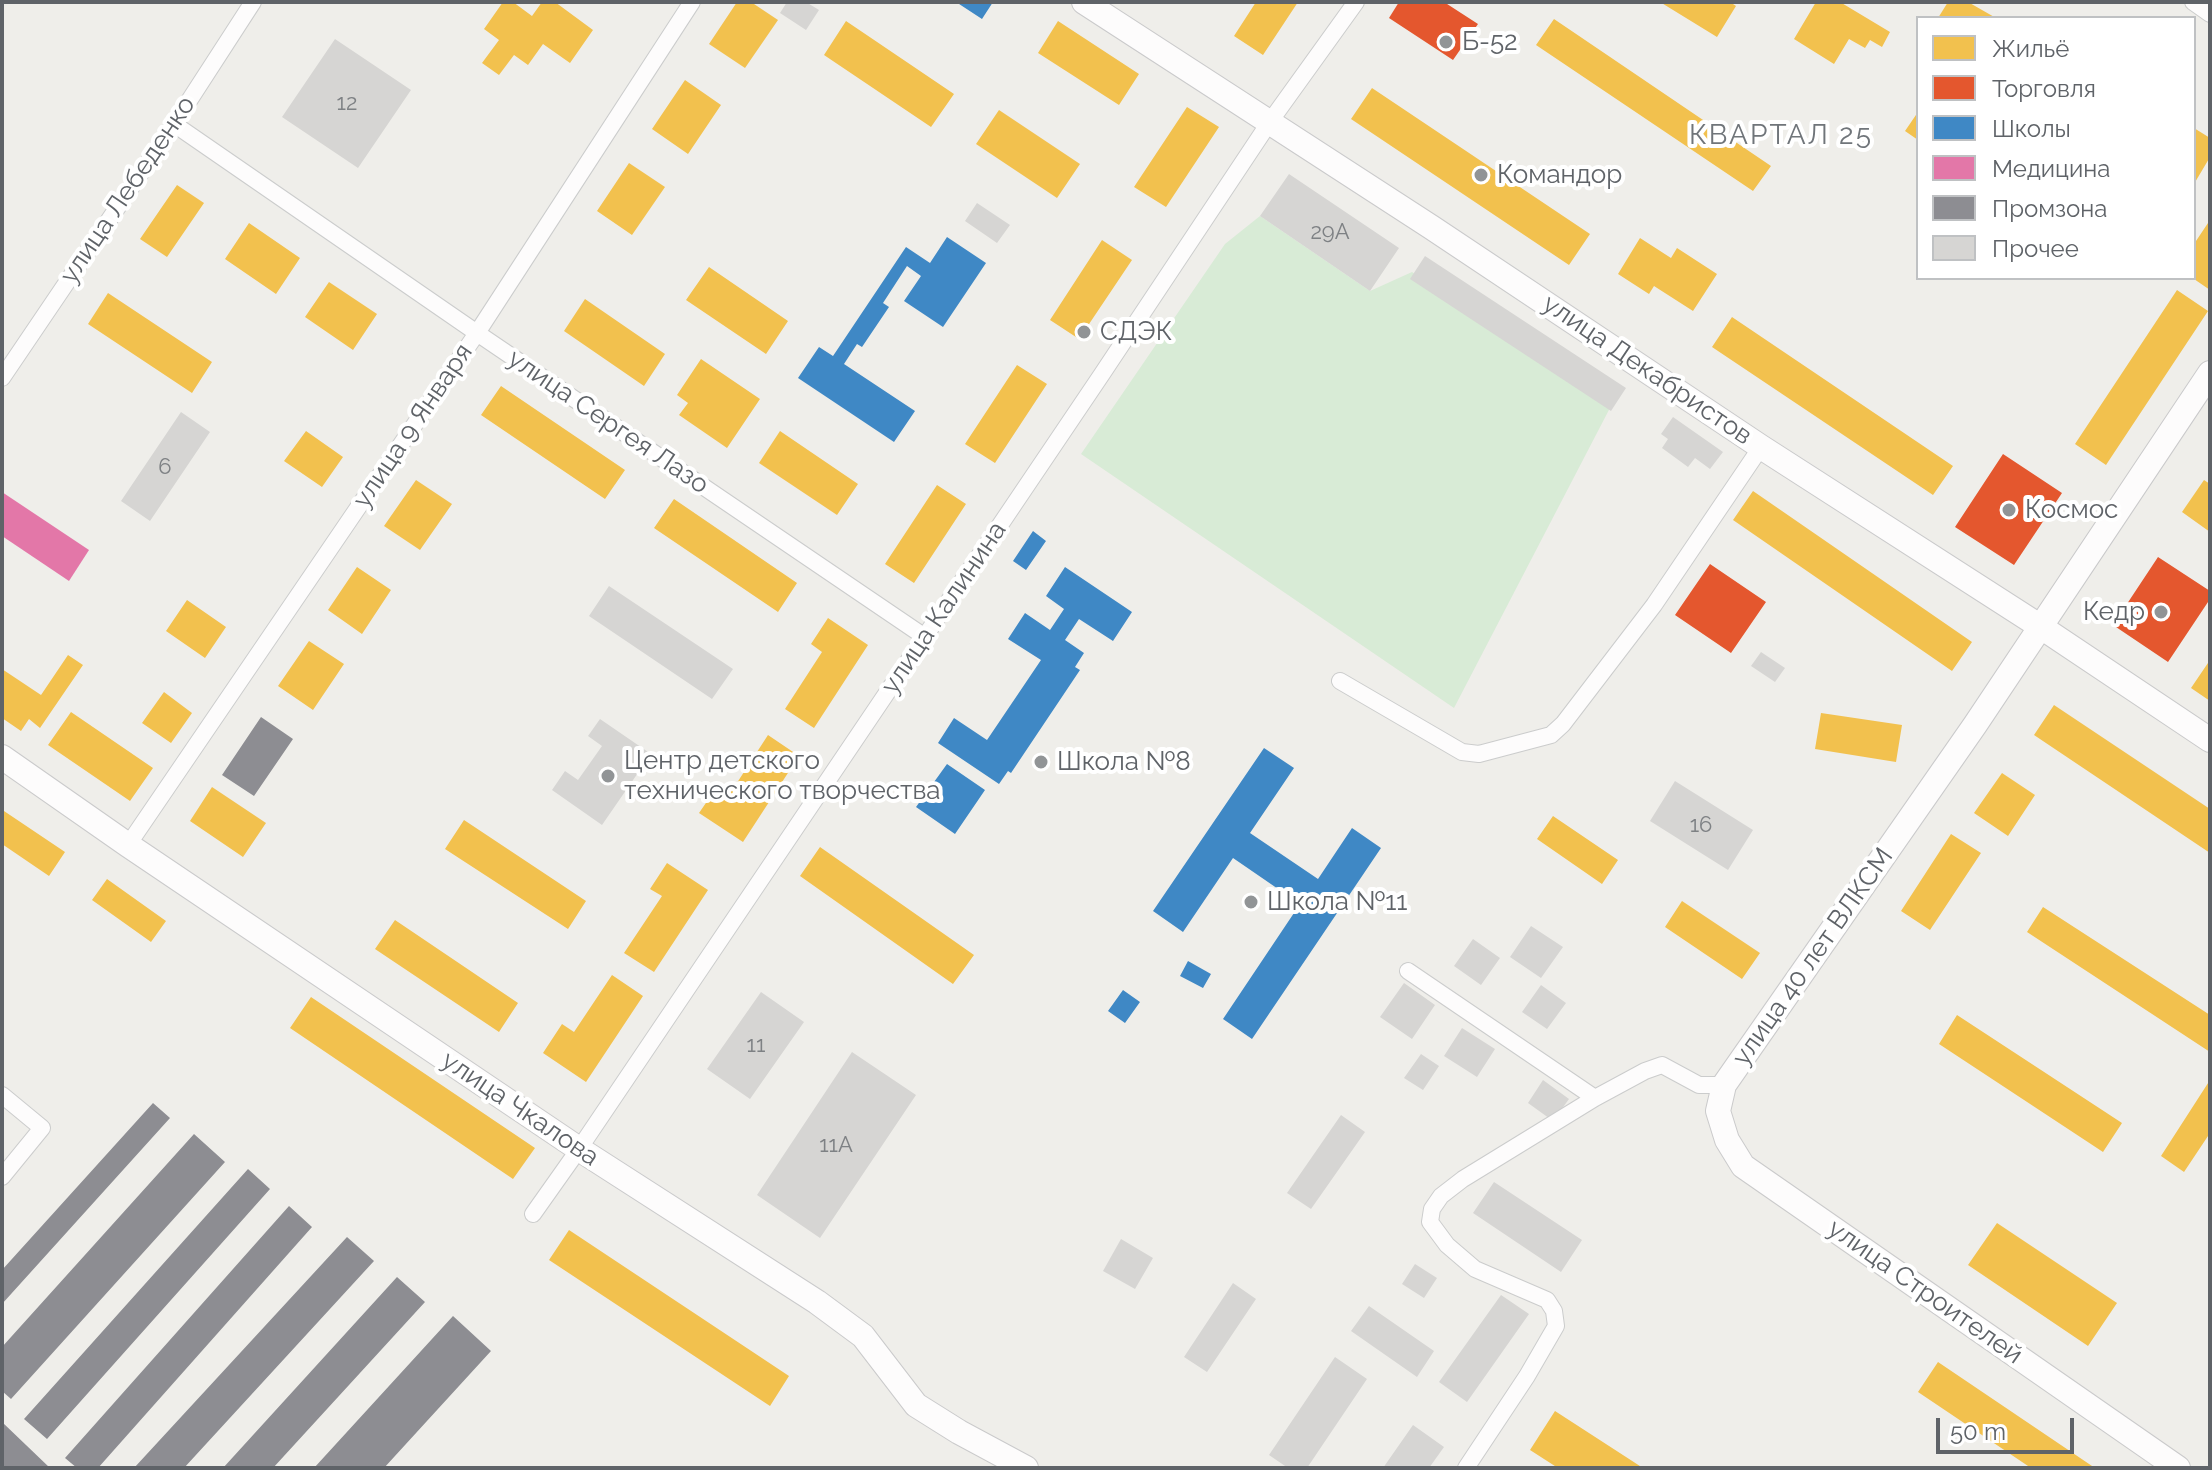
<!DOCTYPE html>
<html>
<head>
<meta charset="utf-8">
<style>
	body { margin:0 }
	#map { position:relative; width:2212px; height:1470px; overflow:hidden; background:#efeeea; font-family:Raleway,sans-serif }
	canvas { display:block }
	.frame { position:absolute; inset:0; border:4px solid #5f6368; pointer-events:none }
	.legend { position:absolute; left:1916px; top:16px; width:280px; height:264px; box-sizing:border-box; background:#fff; border:2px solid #bfc1c3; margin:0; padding:10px 14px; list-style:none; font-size:24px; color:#5f6368 }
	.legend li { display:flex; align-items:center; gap:16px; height:40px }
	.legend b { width:40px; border:2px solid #bfc1c3 }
	.scale { position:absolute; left:1936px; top:1418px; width:138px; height:36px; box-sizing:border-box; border:4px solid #5f6368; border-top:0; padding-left:10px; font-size:24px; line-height:28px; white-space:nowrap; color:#5f6368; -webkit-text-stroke:6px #fff; paint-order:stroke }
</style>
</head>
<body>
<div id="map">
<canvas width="2212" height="1470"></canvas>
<div class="frame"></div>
<ul class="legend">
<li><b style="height:22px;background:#f2c14e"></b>Жильё</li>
<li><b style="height:22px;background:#e4572e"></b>Торговля</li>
<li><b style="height:22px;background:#3f88c5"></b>Школы</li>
<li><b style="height:22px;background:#e377a8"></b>Медицина</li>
<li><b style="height:22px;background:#8d8d92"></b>Промзона</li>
<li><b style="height:22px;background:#d6d5d3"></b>Прочее</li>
</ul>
<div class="scale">50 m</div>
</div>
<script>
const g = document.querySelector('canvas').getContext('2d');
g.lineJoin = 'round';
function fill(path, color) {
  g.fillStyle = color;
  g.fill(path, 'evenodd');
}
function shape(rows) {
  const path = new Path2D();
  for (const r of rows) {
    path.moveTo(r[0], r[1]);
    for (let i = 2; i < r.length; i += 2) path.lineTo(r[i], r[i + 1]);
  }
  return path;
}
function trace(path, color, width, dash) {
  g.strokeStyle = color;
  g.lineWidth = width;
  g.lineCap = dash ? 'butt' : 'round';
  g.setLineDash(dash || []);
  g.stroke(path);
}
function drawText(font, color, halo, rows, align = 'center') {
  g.font = font + ' Raleway,sans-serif';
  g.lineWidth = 8;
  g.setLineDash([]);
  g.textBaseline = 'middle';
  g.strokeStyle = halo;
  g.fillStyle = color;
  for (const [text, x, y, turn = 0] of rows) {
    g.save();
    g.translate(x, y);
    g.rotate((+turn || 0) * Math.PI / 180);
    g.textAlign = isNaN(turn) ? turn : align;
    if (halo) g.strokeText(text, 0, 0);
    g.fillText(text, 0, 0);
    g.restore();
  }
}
const green = shape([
	[1260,216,1370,291,1412,272,1611,406,1454,708,1081,454,1225,244]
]);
const homes = shape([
	[503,2,513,2,532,16,542,2,555,2,593,30,570,63,543,44,528,65,514,55,499,75,482,63,499,40,484,29],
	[737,2,751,2,778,20,745,68,709,44],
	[1256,2,1298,2,1263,55,1234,36],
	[1660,2,1730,2,1736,6,1717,37],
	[1816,2,1840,2,1890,32,1882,47,1870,40,1865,48,1849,39,1834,64,1794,39],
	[1948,2,1968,2,1996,18,1938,18],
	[1554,19,1771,166,1753,191,1536,45],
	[846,21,954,94,931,127,824,55],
	[1058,21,1139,74,1119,105,1038,53],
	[685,80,721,105,688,154,652,129],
	[1372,88,1590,234,1569,265,1351,119],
	[1187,107,1219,127,1166,207,1134,187],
	[999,110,1080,164,1057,198,976,144],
	[1918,112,1918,140,1905,131],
	[2194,128,2210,138,2210,157,2194,184],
	[629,163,665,187,632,235,597,211],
	[177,185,204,203,167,257,140,239],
	[2210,220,2210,290,2194,279,2194,244],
	[249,223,300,258,276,294,225,259],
	[1640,238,1671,258,1677,248,1717,274,1693,311,1654,286,1649,294,1618,274],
	[1102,240,1132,260,1079,339,1050,320],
	[709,267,788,321,766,354,686,300],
	[329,282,377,314,353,350,305,317],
	[2177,290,2208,311,2106,465,2075,444],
	[108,293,212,362,192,393,88,324],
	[585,299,665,354,644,386,564,331],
	[1732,317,1953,466,1933,495,1712,347],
	[701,359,760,399,727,448,679,415,688,403,677,395],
	[1017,365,1047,384,995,463,965,444],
	[501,386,625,470,605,499,481,415],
	[306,431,343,457,322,487,284,461],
	[780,431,858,484,837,515,759,463],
	[416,480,452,504,420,550,384,526],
	[2204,480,2210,484,2210,532,2182,512],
	[937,485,966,504,914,583,885,564],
	[1753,491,1972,642,1952,671,1733,520],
	[674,499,797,583,778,612,654,528],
	[357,567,391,590,362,634,328,610],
	[187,600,226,627,205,658,166,631],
	[828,618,868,645,814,728,785,709,822,652,811,644],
	[309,641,344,664,313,710,278,686],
	[68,655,83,665,40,728,29,719,21,731,2,718,2,669,41,695],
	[2210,660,2210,701,2191,688],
	[164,692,192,713,171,743,142,723],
	[2054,705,2210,809,2210,853,2034,735],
	[71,712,153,768,130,801,48,745],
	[1821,713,1902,725,1896,762,1815,749],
	[768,735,799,756,743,842,699,813,719,784,731,792],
	[2002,773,2035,795,2008,836,1974,813],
	[212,787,266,823,243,857,190,821],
	[4,811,65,852,49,876,2,844,2,814],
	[1553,816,1618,860,1602,884,1537,839],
	[464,820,586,901,568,929,445,849],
	[1951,834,1981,853,1930,930,1901,911],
	[820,847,974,955,953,984,800,876],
	[667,863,708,890,654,972,624,953,662,896,650,889],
	[107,879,166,921,151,942,92,900],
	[1682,901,1760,953,1742,979,1665,927],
	[2043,907,2210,1015,2210,1052,2027,932],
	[395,920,518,1003,499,1032,375,949],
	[612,975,643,996,586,1082,543,1053,562,1024,574,1032],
	[311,997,535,1148,513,1179,290,1028],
	[1957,1015,2122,1123,2103,1152,1939,1044],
	[2210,1080,2210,1133,2184,1172,2161,1156],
	[1997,1223,2117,1303,2088,1346,1968,1265],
	[569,1230,789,1376,770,1406,549,1260],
	[1938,1362,2095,1468,2031,1468,1918,1392],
	[1555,1411,1643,1468,1558,1468,1530,1450]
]);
const shops = shape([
	[1399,2,1444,2,1478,24,1453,60,1389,18],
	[2003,454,2062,493,2014,565,1955,527],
	[2158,557,2210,591,2210,599,2168,662,2113,625],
	[1710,564,1766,602,1731,653,1675,615]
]);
const schools = shape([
	[956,2,993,2,982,19],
	[947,237,986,263,943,327,904,301,921,276,907,266,883,303,889,307,862,347,857,344,844,364,915,411,894,442,798,378,819,347,833,356,906,247,930,263],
	[1033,531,1046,541,1026,570,1013,561],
	[1065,567,1132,612,1113,641,1079,619,1065,640,1084,653,1075,667,1080,670,1011,773,1008,771,999,784,938,743,954,718,987,740,1041,660,1008,639,1025,613,1050,630,1064,609,1046,596],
	[1264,748,1294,768,1250,833,1318,879,1352,828,1381,848,1252,1039,1223,1019,1300,904,1233,858,1183,932,1153,911],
	[947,764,985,790,955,834,916,807],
	[1188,961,1211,974,1203,988,1180,976],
	[1123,990,1140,1002,1125,1023,1108,1011]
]);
const health = shape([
	[2,492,89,550,69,581,2,536]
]);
const industry = shape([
	[261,717,293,739,254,796,222,775],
	[153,1103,170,1118,2,1304,2,1270],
	[194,1134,225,1162,11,1399,2,1391,2,1347],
	[248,1169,270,1189,47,1439,24,1419],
	[289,1206,312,1227,98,1468,77,1468,65,1458],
	[347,1237,374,1261,184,1468,134,1468],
	[397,1277,425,1302,273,1468,223,1468],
	[453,1316,491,1351,384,1468,314,1468],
	[2,1422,50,1468,2,1468]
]);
const building = shape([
	[787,2,806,2,819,10,806,30,780,13],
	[335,39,411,90,358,168,282,117],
	[1289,174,1399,248,1370,291,1260,216],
	[977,203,1010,225,997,243,965,221],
	[1425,256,1626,388,1611,411,1410,279],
	[181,412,210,432,150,521,121,501],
	[1673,417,1723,452,1710,469,1695,458,1688,467,1662,448,1668,439,1661,434],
	[609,586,733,669,712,699,589,616],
	[1761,652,1785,668,1775,682,1751,666],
	[600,719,651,754,602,825,552,790,565,771,578,780,602,746,588,736],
	[1675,781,1753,830,1728,870,1650,821],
	[1531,926,1563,947,1541,978,1510,957],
	[1473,939,1500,958,1481,985,1454,966],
	[1404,983,1435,1005,1412,1039,1380,1017],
	[1541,985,1566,1003,1547,1029,1522,1012],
	[761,992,804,1022,750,1099,707,1069],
	[1462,1028,1495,1049,1477,1077,1444,1056],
	[852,1052,916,1095,820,1238,757,1195],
	[1421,1054,1439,1066,1423,1090,1404,1078],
	[1543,1080,1569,1099,1553,1121,1528,1103],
	[1341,1115,1365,1132,1311,1209,1287,1193],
	[1494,1182,1582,1240,1561,1272,1473,1213],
	[1121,1239,1153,1258,1135,1289,1103,1271],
	[1415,1264,1437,1278,1424,1298,1402,1284],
	[1233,1283,1256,1299,1207,1372,1184,1357],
	[1501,1295,1529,1314,1467,1402,1439,1382],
	[1369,1306,1434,1351,1417,1377,1351,1331],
	[1335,1357,1367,1379,1307,1468,1288,1468,1269,1455],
	[1413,1425,1444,1447,1429,1468,1383,1468]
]);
const street = shape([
	[2193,2,2210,14],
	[174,124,477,333,925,637],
	[2,378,174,124,253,2],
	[1340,681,1462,752,1479,754,1551,735,1563,724,1654,605,1761,447],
	[128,845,477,333,692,2],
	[1408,971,1595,1098],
	[2,1095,42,1128,2,1177],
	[533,1214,579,1149,1102,374,1269,123,1356,2],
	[1466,1468,1527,1376,1556,1326,1554,1311,1547,1300,1475,1269,1447,1245,1430,1222,1432,1209,1441,1196,1463,1179,1595,1098,1645,1071,1662,1065,1699,1085,1724,1085]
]);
const secondary = shape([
	[1084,2,1431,227,1761,447,2041,627,2210,740],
	[2,757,128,845,579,1149,817,1302,863,1336,916,1405,959,1432,1026,1468],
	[2178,1468,1743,1166,1727,1140,1718,1111,1724,1085,1975,725,2210,373]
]);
const markers = [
	[1446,42,8,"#919496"],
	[1481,175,8,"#919496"],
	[1084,332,8,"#919496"],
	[2009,510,8,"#919496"],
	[2161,612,8,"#919496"],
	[1041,762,8,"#919496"],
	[608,776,8,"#919496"],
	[1251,902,8,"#919496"]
];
const numberNames = [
	["12",347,103],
	["29А",1330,232],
	["6",165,467],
	["16",1701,825],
	["11",756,1045],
	["11А",836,1145]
];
const poiNames = [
	["Б-52",1462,42],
	["Командор",1497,175],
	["СДЭК",1100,332],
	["Космос",2025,510],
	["Кедр",2145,612,"right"],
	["Центр детского",624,761],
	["технического творчества",624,791],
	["Школа №8",1057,762],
	["Школа №11",1267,902]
];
const streetNames = [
	["улица Лебеденко",128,190,-56],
	["улица Декабристов",1647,370,34],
	["улица Сергея Лазо",608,422,34],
	["улица 9 Января",413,426,-56],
	["улица Калинина",944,608,-56],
	["улица 40 лет ВЛКСМ",1813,957,-55],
	["улица Чкалова",520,1109,34],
	["улица Строителей",1925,1292,35]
];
const neighbourhoodNames = [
	["КВАРТАЛ 25",1781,136]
];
fill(green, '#d8ebd6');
fill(homes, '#f2c14e');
fill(shops, '#e4572e');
fill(schools, '#3f88c5');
fill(health, '#e377a8');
fill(industry, '#8d8d92');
fill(building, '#d6d5d3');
trace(street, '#cbcccc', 18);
trace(secondary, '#cacacb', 26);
trace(street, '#fdfcfc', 16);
trace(secondary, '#fdfcfc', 24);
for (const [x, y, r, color] of markers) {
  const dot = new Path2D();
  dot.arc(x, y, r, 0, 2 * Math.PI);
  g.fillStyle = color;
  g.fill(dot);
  trace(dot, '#fff', 3);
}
drawText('22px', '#7e8184', null, numberNames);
drawText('26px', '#5f6368', '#fff', poiNames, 'left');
drawText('26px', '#5f6368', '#fff', streetNames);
g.letterSpacing = '2px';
drawText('28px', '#70757a', '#fff', neighbourhoodNames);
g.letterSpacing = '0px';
</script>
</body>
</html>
